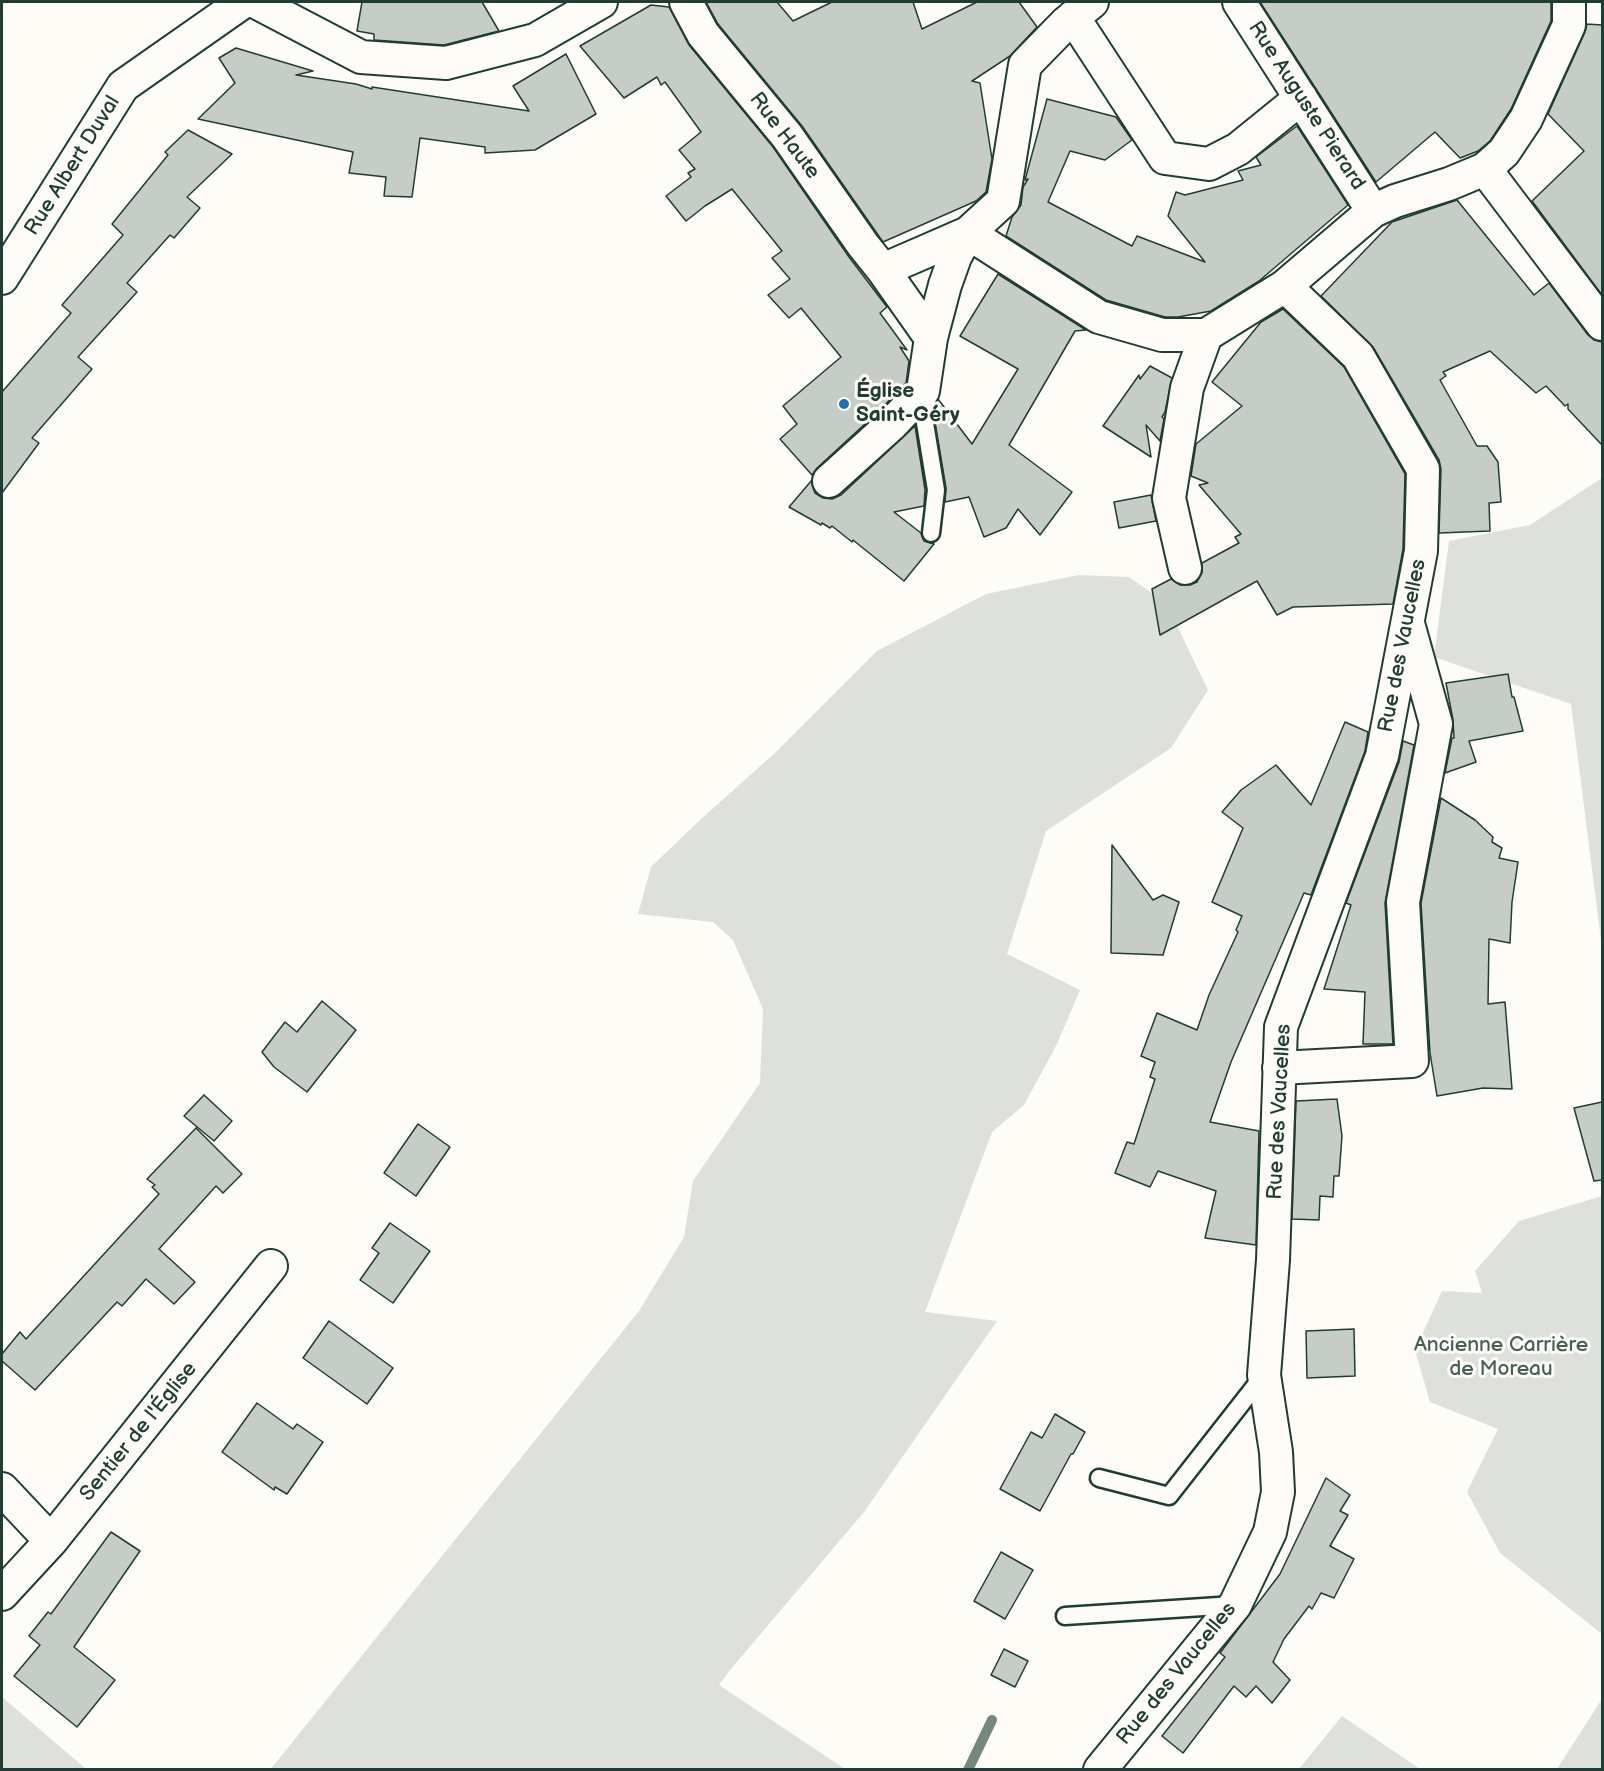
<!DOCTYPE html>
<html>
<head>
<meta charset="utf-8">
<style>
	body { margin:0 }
	#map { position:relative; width:1604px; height:1771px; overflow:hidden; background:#fdfcf7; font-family:"Balsamiq Sans",sans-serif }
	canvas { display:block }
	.frame { position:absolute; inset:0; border:3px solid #1f3d34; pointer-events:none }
</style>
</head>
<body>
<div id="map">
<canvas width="1604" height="1771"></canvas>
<div class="frame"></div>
</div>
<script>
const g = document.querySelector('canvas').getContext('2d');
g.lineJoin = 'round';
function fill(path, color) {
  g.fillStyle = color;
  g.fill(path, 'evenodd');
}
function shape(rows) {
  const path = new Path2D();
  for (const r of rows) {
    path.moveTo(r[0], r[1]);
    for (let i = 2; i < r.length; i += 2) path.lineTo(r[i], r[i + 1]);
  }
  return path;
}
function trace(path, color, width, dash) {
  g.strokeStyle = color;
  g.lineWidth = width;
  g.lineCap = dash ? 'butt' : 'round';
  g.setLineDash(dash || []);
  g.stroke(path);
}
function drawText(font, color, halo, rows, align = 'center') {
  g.font = font + ' "Balsamiq Sans",sans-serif';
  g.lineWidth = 6;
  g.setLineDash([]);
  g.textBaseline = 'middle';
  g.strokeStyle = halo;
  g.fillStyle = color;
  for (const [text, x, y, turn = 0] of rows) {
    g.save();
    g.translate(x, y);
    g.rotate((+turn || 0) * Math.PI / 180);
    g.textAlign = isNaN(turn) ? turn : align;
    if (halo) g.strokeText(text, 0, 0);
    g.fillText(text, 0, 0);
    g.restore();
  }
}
const green = shape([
	[1602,478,1602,948,1571,704,1434,657,1449,541,1530,525],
	[1079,575,1129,577,1166,603,1208,690,1171,748,1046,831,1007,954,1080,990,1057,1044,1024,1105,992,1132,925,1312,997,1321,864,1512,730,1670,719,1685,845,1769,270,1770,639,1311,684,1237,693,1181,760,1083,763,1009,733,940,713,922,638,914,651,867,699,821,776,752,877,651,986,594],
	[1602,1196,1602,1634,1500,1553,1467,1492,1498,1429,1430,1402,1415,1350,1442,1291,1482,1293,1475,1271,1519,1221],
	[2,1697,86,1769,2,1769],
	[1602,1699,1602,1769,1557,1769],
	[1342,1716,1420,1769,1299,1769]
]);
const stream = shape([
	[968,1770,992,1720]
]);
const building = shape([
	[362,2,482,2,499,31,444,45,374,40,374,34,357,31,362,2],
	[706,2,777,2,793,21,832,2,913,2,922,29,977,2,1019,2,1037,27,1010,56,972,81,980,83,992,159,986,192,976,201,883,242,802,126,718,24,706,2],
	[1260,2,1551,2,1551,21,1511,109,1490,141,1478,151,1460,158,1435,132,1376,182,1260,2],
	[651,5,669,7,689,45,773,147,849,257,887,307,880,313,907,350,900,347,909,361,906,383,878,412,817,468,812,475,780,439,797,424,783,406,841,357,801,308,789,318,768,295,790,279,772,258,782,251,732,189,705,206,686,221,666,196,691,177,688,173,695,169,679,150,701,132,665,82,661,85,657,77,624,98,580,46,651,5],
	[1587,24,1602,25,1602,295,1532,201,1584,151,1548,114,1585,32,1587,24],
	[236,48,313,71,296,75,356,84,372,89,372,87,529,111,513,86,566,54,596,114,535,150,485,153,485,147,420,138,412,197,384,196,386,177,349,173,353,152,198,119,235,83,219,58,236,48],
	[1047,99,1116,117,1132,140,1105,160,1070,151,1048,202,1132,246,1137,236,1205,262,1168,216,1176,192,1185,195,1243,180,1238,171,1261,165,1256,157,1297,126,1348,205,1259,281,1211,311,1178,317,1165,317,1106,300,1006,236,1012,217,1021,205,1023,187,1028,179,1025,180,1047,99],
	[188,130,232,154,187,197,200,208,174,238,170,235,127,283,137,292,78,357,92,369,32,438,39,443,2,493,2,392,71,313,62,305,123,235,112,224,168,155,165,152,188,130],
	[1457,200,1534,295,1549,283,1588,335,1594,340,1602,342,1602,445,1568,409,1568,404,1565,406,1546,386,1536,393,1490,351,1443,372,1446,376,1440,380,1477,446,1487,446,1498,462,1501,502,1489,503,1490,531,1439,533,1441,469,1439,460,1373,347,1321,296,1392,222,1457,200],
	[998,274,1086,330,1075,331,1009,445,1072,492,1040,535,1018,509,1006,528,984,537,969,497,945,502,946,488,935,422,934,405,938,399,972,444,1018,369,960,336,998,274],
	[1283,309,1344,367,1405,474,1403,549,1393,604,1293,607,1277,615,1257,581,1160,635,1152,589,1171,579,1180,585,1190,585,1197,582,1202,573,1202,563,1239,543,1235,537,1241,534,1199,485,1208,483,1191,476,1196,444,1242,406,1212,382,1261,322,1283,309],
	[1150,366,1172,378,1165,412,1162,417,1164,419,1160,441,1146,425,1151,457,1103,426,1139,375,1140,379,1150,366],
	[915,426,925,490,924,506,894,512,921,533,924,541,934,544,904,581,853,540,852,542,832,526,830,528,822,523,821,525,789,507,812,480,812,485,815,493,823,498,832,499,841,495,915,426],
	[1151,495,1156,521,1119,528,1114,502,1151,495],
	[1508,674,1512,697,1514,697,1523,731,1469,741,1476,762,1445,773,1452,738,1454,738,1453,720,1446,683,1508,674],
	[1345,722,1368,732,1365,751,1311,895,1304,893,1292,921,1231,1062,1210,1122,1259,1131,1256,1245,1205,1238,1216,1191,1158,1171,1150,1187,1115,1173,1127,1142,1134,1144,1155,1079,1150,1077,1155,1062,1141,1056,1157,1013,1197,1030,1209,995,1238,932,1236,930,1242,916,1212,902,1243,828,1222,812,1241,790,1276,765,1311,805,1345,722],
	[1403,741,1414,745,1385,903,1393,1044,1363,1044,1365,992,1324,989,1351,905,1346,903,1399,762,1403,741],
	[1441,798,1475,820,1493,837,1492,842,1502,848,1499,858,1518,862,1512,902,1510,943,1489,939,1488,1004,1505,1002,1512,1089,1483,1088,1437,1096,1430,1053,1421,903,1441,798],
	[1112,845,1153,900,1163,895,1179,902,1163,955,1111,953,1112,845],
	[322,1001,356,1030,307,1092,274,1067,262,1052,285,1022,297,1032,322,1001],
	[204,1095,232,1121,214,1141,184,1116,204,1095],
	[1337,1099,1342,1136,1339,1176,1334,1176,1333,1197,1320,1196,1319,1220,1292,1219,1296,1101,1337,1099],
	[1602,1102,1602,1180,1594,1181,1574,1108,1602,1102],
	[418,1124,450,1147,416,1196,384,1173,418,1124],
	[196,1128,242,1174,223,1193,216,1186,159,1249,195,1282,174,1304,146,1279,122,1306,117,1302,35,1390,2,1361,2,1354,20,1332,26,1339,159,1194,152,1187,155,1185,147,1179,196,1128],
	[390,1223,430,1251,393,1303,360,1280,379,1253,372,1248,390,1223],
	[329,1321,393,1368,367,1404,303,1358,329,1321],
	[1354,1329,1355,1376,1307,1378,1306,1331,1354,1329],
	[257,1403,293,1429,297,1424,323,1442,287,1494,275,1487,274,1490,222,1452,257,1403],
	[1055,1414,1085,1432,1073,1454,1071,1454,1040,1511,1000,1489,1031,1432,1042,1438,1055,1414],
	[1326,1478,1350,1495,1340,1511,1348,1515,1330,1546,1354,1559,1334,1598,1321,1593,1312,1609,1309,1606,1284,1639,1273,1662,1290,1680,1272,1703,1256,1686,1246,1697,1234,1686,1183,1753,1162,1736,1225,1657,1220,1653,1280,1574,1326,1478],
	[111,1532,140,1551,74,1647,115,1680,77,1727,14,1676,40,1645,29,1636,48,1612,51,1614,111,1532],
	[1001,1552,1033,1570,1005,1619,974,1601,1001,1552],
	[1004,1649,1028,1661,1015,1687,991,1675,1004,1649]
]);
const service = shape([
	[923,391,925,423,936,490,931,533],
	[1099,1478,1169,1496,1263,1376],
	[1065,1616,1234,1605]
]);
const minor = shape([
	[256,2,361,57,446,63,535,40,601,2],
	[686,2,703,34,787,136,863,245,883,270],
	[1239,2,1373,211],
	[1073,17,1165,158,1209,164,1238,149,1301,98],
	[1485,169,1602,324],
	[968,233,1099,317,1162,335,1206,335,1285,286,1373,211,1395,201,1449,184,1485,169,1504,152,1526,119,1569,25,1569,2],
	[968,233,883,270,931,338,945,285,955,257,968,233,1003,201,1025,65,1066,23,1092,2],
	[2,278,123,86,243,2],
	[829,481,891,425,923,391,931,338],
	[1185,568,1169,498,1187,388,1206,335],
	[1279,1068,1412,1061,1403,902,1436,724,1409,627],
	[2,1489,51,1541],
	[2,1594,51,1541,271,1266],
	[1100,1770,1235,1605,1270,1532,1278,1492,1276,1452,1264,1375,1273,1260,1281,1027,1382,756,1421,551,1423,469,1358,356,1285,286]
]);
const markers = [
	[844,404,6,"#1f6fb2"]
];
const streetNames = [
	["Rue Auguste Pierard",1306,106,57],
	["Rue Haute",784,136,53],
	["Rue Albert Duval",73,166,-58],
	["Rue des Vaucelles",1403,646,-79],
	["Rue des Vaucelles",1280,1112,-87],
	["Sentier de l'Église",139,1432,-51],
	["Rue des Vaucelles",1177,1674,-51]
];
const poiNames = [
	["Église",856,392],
	["Saint-Géry",856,416]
];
const parkNames = [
	["Ancienne Carrière",1501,1346],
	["de Moreau",1501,1370]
];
fill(green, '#dde0db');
trace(stream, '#75877f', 10);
fill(building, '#c6cdc7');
trace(building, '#1f3d34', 1.5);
trace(service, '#1f3d34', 21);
trace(minor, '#1f3d34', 36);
trace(service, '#fdfcf7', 16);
trace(minor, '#fdfcf7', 32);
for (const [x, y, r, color] of markers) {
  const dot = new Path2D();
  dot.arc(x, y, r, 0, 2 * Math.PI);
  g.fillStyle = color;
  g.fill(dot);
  trace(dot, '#fdfcf7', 2);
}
drawText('21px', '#1f3d34', '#fdfcf7', streetNames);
drawText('bold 21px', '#1f3d34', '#fdfcf7', poiNames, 'left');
drawText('21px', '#455e55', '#fdfcf7', parkNames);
</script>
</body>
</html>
